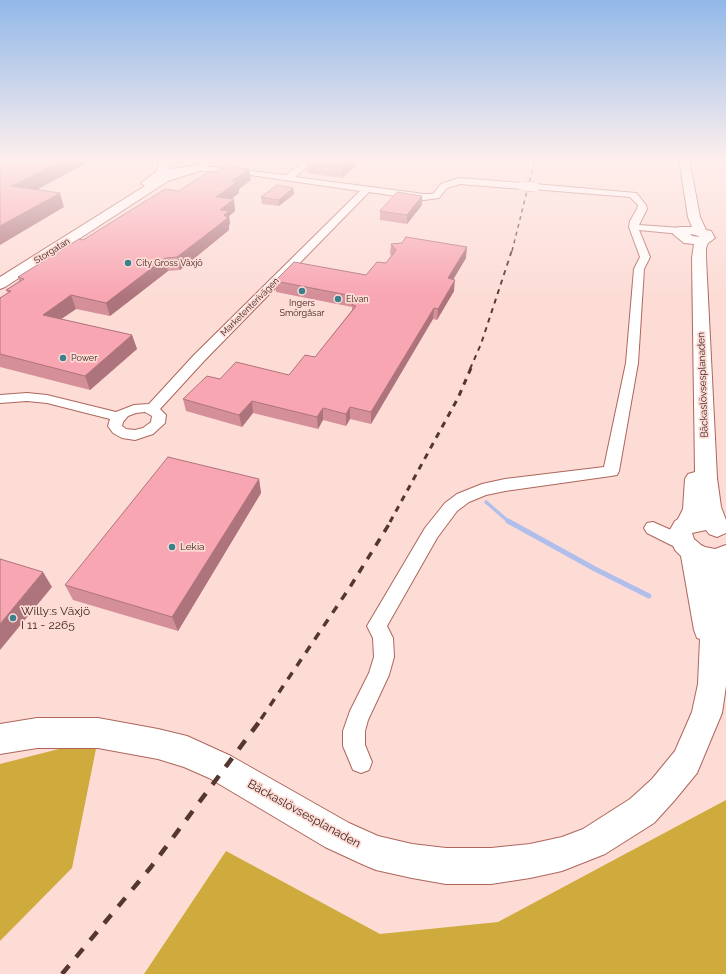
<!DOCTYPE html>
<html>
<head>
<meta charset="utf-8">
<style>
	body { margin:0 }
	canvas { display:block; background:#fddcd6 }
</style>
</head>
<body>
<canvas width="726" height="974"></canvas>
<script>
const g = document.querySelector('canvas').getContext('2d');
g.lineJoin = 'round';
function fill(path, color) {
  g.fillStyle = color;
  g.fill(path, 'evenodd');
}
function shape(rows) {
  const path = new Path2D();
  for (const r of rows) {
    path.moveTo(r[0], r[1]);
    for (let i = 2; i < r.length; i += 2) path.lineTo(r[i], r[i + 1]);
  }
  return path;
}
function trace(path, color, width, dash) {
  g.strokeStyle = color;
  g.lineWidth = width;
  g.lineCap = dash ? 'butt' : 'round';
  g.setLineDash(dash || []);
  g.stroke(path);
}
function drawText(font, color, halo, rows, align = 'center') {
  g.font = font + ' Raleway,sans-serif';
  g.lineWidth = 3.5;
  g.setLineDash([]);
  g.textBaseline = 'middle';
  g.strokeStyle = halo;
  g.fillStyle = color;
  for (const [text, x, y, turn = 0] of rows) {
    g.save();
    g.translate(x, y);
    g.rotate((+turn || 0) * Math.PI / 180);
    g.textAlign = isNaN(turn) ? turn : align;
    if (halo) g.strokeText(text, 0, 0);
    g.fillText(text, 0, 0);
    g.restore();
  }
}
const forest = shape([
	[98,739,72,868,0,941,0,764],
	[726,800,726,974,144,974,226,851,380,934,498,922]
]);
const streamFar1 = shape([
	[486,502,509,522]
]);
const stream = shape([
	[508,521,595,569,649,596]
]);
const street = shape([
	[307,159,316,159,295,177,424,194,433,194,441,184,459,178,522,183,526,186,522,189,460,184,447,188,439,198,424,200,369,192,204,361,160,409,166,415,165,423,153,434,135,440,122,438,113,433,108,426,110,419,47,403,27,401,0,403,0,395,27,393,47,395,116,412,134,405,149,404,194,355,360,191,250,175,213,171,193,171,189,169,193,167,213,167,286,175,307,159],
	[145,412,152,416,151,422,143,428,135,430,126,429,122,426,123,422,128,416,136,413,145,412],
	[535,184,636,193,646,205,647,209,639,225,681,228,686,231,681,234,639,230,650,257,644,269,638,363,619,471,617,475,611,476,505,491,486,495,469,502,457,511,437,538,387,626,393,638,394,657,389,675,368,720,365,731,365,745,372,762,369,770,361,773,353,770,343,746,343,731,350,711,369,673,374,657,373,638,367,626,425,528,445,503,457,494,482,484,505,479,604,467,626,363,634,269,640,257,629,227,630,221,637,209,638,205,630,197,532,189,531,187,532,185,535,184],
	[653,522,689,538,692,543,689,548,683,550,677,548,647,533,644,528,647,523,653,522]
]);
const secondary = shape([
	[163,159,176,159,169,164,169,169,194,166,200,163,198,159,209,159,210,164,202,170,168,181,5,287,0,289,0,277,145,186,141,183,156,172,158,168,158,163,163,159],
	[679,159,689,159,700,217,706,230,711,231,715,238,708,243,706,248,706,258,717,478,721,507,726,520,726,533,717,537,709,534,706,530,692,533,694,539,701,545,705,547,715,549,726,545,726,686,722,713,697,773,674,801,654,823,605,854,562,871,530,878,491,884,446,884,412,878,376,870,364,865,325,847,209,778,184,767,158,759,98,748,37,748,0,754,0,724,37,718,98,718,158,729,187,736,231,756,349,823,378,836,412,844,446,848,491,848,530,844,562,837,583,829,630,799,652,779,675,751,692,712,698,684,700,639,697,638,694,630,681,556,675,550,668,533,675,521,678,519,683,509,685,479,688,474,695,472,692,258,694,244,684,243,673,234,678,227,692,227,688,217,679,159],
	[690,234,696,235,700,237,692,236,690,234]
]);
const railFar4 = shape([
	[512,251,535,159]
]);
const railFar3 = shape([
	[470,369,481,344,512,250]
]);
const railFar2 = shape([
	[390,522,458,398,471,368]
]);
const railFar1 = shape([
	[261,719,350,587,391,521]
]);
const rail = shape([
	[62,974,151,867,262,718]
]);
const streetBridge = shape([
	[522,186,535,187]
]);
const wall = shape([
	[306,159,357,165,342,178,307,173],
	[249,169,251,180,239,189,239,193,231,199,235,211,229,216,230,224,229,225,229,230,180,270,168,271,110,316,76,309,61,319,132,335,137,349,90,390,0,367,0,298,8,293,6,290,19,281,18,277,83,240,214,173],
	[293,188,294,194,279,206,262,204,261,197],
	[422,196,422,205,407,224,380,220,380,211],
	[391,244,466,258,453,279,454,291,437,320,433,319,371,424,350,419,346,426,323,420,318,429,253,413,242,427,186,411,183,399,220,379,289,375,315,357,352,310,352,307,276,292,275,281,366,275,386,263,392,256,390,254],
	[259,479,261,493,178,631,73,600,65,585]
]);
const shadedWall = shape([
	[65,159,94,159,18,200,12,186],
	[349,159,357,159,357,165,342,178,341,165],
	[249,169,251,180,239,189,239,193,218,209,216,197,232,181],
	[293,188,294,194,279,206,279,200],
	[60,193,64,207,0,245,0,226],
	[422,196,422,205,407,224,407,215],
	[234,199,235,211,229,216,230,224,229,225,229,230,180,270,177,257,220,210],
	[467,247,466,258,447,290,448,278],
	[165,258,168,271,110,316,106,303],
	[455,280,454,291,437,320,438,309],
	[71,295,76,309,48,328,43,315],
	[434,308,433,319,371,424,371,412],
	[132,335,137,349,90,390,85,376],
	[252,401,253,413,242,427,239,415],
	[350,407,350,419,346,426,346,414],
	[323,408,323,420,318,429,317,417],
	[259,479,261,493,178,631,172,617],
	[43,572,52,587,0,650,0,624]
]);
const building = shape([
	[0,159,65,159,12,186,60,193,0,226,0,159],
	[306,159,349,159,341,165,306,159],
	[226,165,249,169,232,181,238,181,216,197,234,199,220,210,229,211,224,215,228,218,177,257,165,258,106,303,71,295,43,315,132,335,85,376,0,354,0,298,11,291,6,290,24,279,18,277,79,239,83,240,165,189,179,191,208,172,214,173,226,165],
	[277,185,293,188,279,200,261,197,277,185],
	[397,192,422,196,407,215,380,211,397,192],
	[406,237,467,247,448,278,455,280,438,309,434,308,371,412,350,407,346,414,323,408,317,417,252,401,239,415,183,399,207,376,220,379,236,362,289,375,305,355,315,357,356,306,352,305,358,297,275,281,294,262,366,275,377,262,386,263,396,250,391,244,402,243,406,237],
	[168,457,259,479,172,617,65,585,168,457],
	[0,559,43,572,0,624,0,559]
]);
const markers = [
	[128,263,4,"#3b818d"],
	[302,291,4,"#3b818d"],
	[338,299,4,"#3b818d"],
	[63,358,4,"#3b818d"],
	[172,547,4,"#3b818d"],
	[13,618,4,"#3b818d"]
];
const farStreetnames = [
	["Storgatan",52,251,-32],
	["Marketenterivägen",250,307,-45]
];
const farPoinames = [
	["City Gross Växjö",136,263],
	["Elvan",346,299],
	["Ingers",302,303,"center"],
	["Smörgåsar",302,313,"center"],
	["Power",71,358]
];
const streetNames = [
	["Bäckaslövsesplanaden",703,385,-92]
];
const poiNames = [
	["Lekia",180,547]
];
const nearPoinames = [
	["Willy:s Växjö",21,611],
	["I 11 - 2265",21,625]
];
const nearStreetnames = [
	["Bäckaslövsesplanaden",304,814,29]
];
fill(forest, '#cfaa3c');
trace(streamFar1, '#afbeeb', 3.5);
trace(stream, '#afbeeb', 5);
trace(street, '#ae665b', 2);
trace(secondary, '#ae665b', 2);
fill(street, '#fff');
fill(secondary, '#fff');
trace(railFar4, '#553631', 1.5, [4, 4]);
trace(railFar3, '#553631', 2, [5, 5]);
trace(railFar2, '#553631', 3, [6, 6]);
trace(railFar1, '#553631', 3.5, [8, 8]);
trace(rail, '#553631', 4.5, [11, 11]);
trace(streetBridge, '#ae665b', 10, []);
trace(streetBridge, '#fff', 9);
fill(wall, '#d58f99');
fill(shadedWall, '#ae747d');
fill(building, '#f8a6b2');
trace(building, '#ae747d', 1);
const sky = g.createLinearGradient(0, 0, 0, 295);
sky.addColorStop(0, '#91b8e9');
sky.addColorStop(0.54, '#feefed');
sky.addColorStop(1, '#feefed00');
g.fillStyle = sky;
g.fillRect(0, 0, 726, 295);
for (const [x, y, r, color] of markers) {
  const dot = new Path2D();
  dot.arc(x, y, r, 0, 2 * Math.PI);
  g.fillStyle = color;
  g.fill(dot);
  trace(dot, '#fddcd6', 1.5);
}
drawText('9px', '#42231f', '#fddcd6', farStreetnames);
drawText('9px', '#42231f', '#fddcd6', farPoinames, 'left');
drawText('10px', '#42231f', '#fddcd6', streetNames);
drawText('10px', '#42231f', '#fddcd6', poiNames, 'left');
drawText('12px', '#42231f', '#fddcd6', nearPoinames, 'left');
drawText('12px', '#42231f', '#fddcd6', nearStreetnames);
</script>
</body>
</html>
